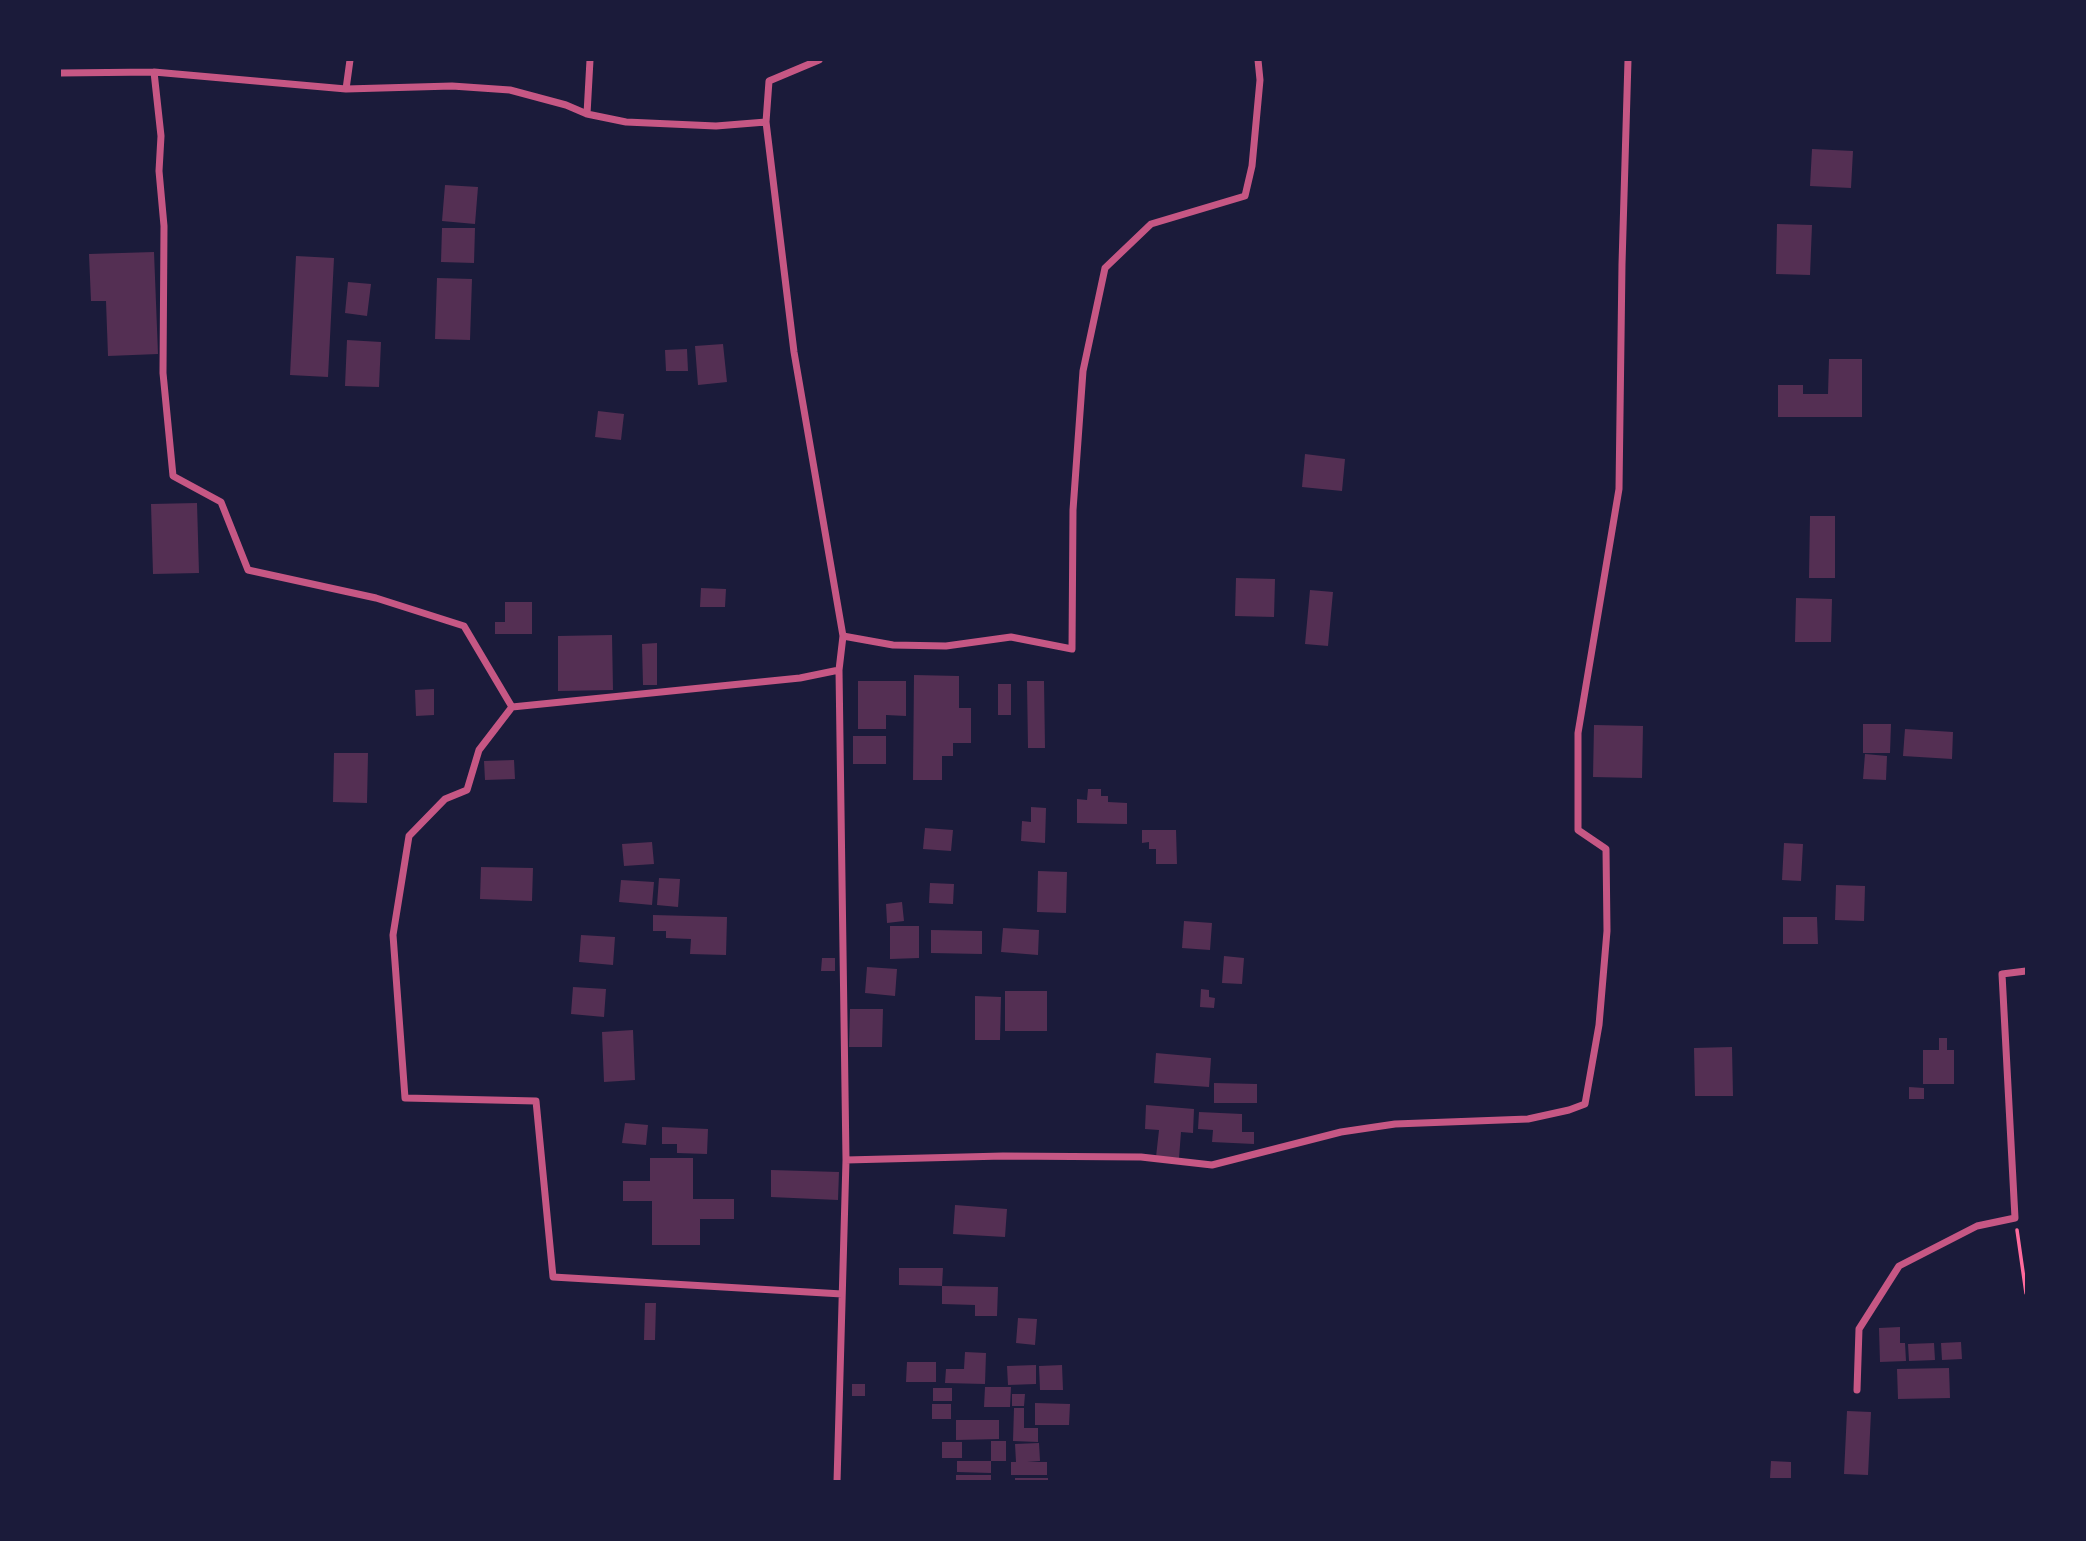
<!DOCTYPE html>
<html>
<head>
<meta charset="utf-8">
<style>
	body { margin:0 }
	#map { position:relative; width:2086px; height:1541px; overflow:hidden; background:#1b1b3a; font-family:Inter,sans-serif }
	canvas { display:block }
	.frame { position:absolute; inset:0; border:61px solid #1b1b3a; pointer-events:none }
</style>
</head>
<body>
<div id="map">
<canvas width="2086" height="1541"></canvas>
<div class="frame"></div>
</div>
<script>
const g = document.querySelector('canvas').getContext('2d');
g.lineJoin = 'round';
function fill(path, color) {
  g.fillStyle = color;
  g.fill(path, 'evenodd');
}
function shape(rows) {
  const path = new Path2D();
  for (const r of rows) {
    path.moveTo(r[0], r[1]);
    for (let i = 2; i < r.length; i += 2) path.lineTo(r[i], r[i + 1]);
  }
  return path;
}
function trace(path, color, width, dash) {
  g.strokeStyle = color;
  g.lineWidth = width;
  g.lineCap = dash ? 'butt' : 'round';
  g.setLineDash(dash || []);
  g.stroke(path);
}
const building = shape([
	[1812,149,1853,151,1851,188,1810,186],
	[445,185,478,187,475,224,442,221],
	[1777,224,1812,225,1810,275,1776,274],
	[442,228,475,228,474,263,441,262],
	[154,252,158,354,108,356,106,301,91,301,89,254],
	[296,256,334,258,328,377,290,375],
	[437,278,472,279,470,340,435,339],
	[348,282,371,284,367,316,345,313],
	[347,340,381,342,379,387,345,386],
	[723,344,727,382,698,385,695,346],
	[687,349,688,371,666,371,665,350],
	[1829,359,1862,359,1862,417,1778,417,1778,385,1803,385,1803,394,1828,394],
	[598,411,624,414,621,440,595,437],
	[1305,454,1345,459,1342,491,1302,487],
	[197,503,199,573,153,574,151,504],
	[1810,516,1835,516,1835,578,1809,578],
	[1236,578,1275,579,1274,617,1235,616],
	[701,588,726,589,725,607,700,607],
	[1310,590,1333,592,1328,646,1305,644],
	[1796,598,1832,599,1831,642,1795,642],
	[505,602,532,602,532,634,495,634,495,622,505,622],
	[612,635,613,690,558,691,558,636],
	[657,643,657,685,643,685,642,644],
	[914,675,959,676,959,708,971,708,971,743,953,743,953,756,942,756,942,780,913,780],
	[858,681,906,681,906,716,886,715,886,729,858,729],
	[1027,681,1044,681,1045,748,1028,748],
	[998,684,1011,684,1011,715,998,715],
	[434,689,434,715,416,716,415,690],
	[1863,724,1891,724,1890,753,1863,753],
	[1594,725,1643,726,1642,778,1593,777],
	[1905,729,1953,732,1952,759,1903,756],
	[853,736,886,736,886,764,853,764],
	[334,753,368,753,367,803,333,802],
	[1865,754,1887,756,1886,780,1863,779],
	[514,760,515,779,485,780,484,761],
	[1088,789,1101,789,1101,796,1108,796,1108,802,1127,803,1127,824,1077,823,1077,799,1087,800],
	[1031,807,1046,808,1045,843,1021,841,1022,821,1031,822],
	[925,828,953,830,951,851,923,849],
	[1142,830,1176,830,1177,864,1156,864,1156,849,1149,849,1149,842,1142,843],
	[652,842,654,864,624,866,622,844],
	[1784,843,1803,844,1801,881,1782,880],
	[481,867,533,868,532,901,480,899],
	[1038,871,1067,872,1066,913,1037,912],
	[659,878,680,879,678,907,657,905],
	[621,880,654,882,652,905,619,902],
	[930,883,954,884,953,904,929,903],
	[1836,885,1865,886,1864,921,1835,920],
	[902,902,904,921,887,923,886,904],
	[653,915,727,917,726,955,690,954,691,939,666,938,666,931,653,931],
	[1783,917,1817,917,1818,944,1783,944],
	[1184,921,1212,923,1210,950,1182,948],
	[890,926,919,926,919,958,890,959],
	[1003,928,1039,930,1038,955,1001,952],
	[931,930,982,931,982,954,931,953],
	[581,935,615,937,613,965,579,962],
	[1224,956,1244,958,1242,984,1222,983],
	[822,958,835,958,835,971,821,971],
	[867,967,897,969,895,996,865,993],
	[573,987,606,989,604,1017,571,1014],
	[1201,989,1209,990,1209,997,1215,998,1214,1008,1200,1007],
	[1005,991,1047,991,1047,1031,1005,1031],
	[975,996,1001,997,1000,1040,975,1040],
	[850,1009,883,1009,882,1047,849,1047],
	[633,1030,635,1080,604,1082,602,1032],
	[1939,1038,1947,1038,1947,1050,1954,1050,1954,1084,1923,1084,1923,1050,1939,1050],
	[1732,1047,1733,1096,1695,1096,1694,1048],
	[1156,1053,1211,1058,1209,1087,1154,1083],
	[1214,1083,1257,1084,1257,1103,1214,1103],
	[1909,1087,1924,1088,1924,1099,1909,1099],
	[1146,1105,1194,1109,1193,1133,1181,1132,1179,1158,1156,1157,1159,1130,1145,1129],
	[1199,1112,1242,1114,1242,1132,1254,1132,1254,1144,1212,1142,1213,1130,1198,1129],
	[625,1123,648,1125,646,1145,622,1143],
	[662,1127,708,1129,707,1154,677,1153,677,1144,662,1144],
	[650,1158,693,1158,693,1199,734,1199,734,1219,700,1219,700,1245,652,1245,652,1201,623,1201,623,1181,650,1181],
	[771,1170,839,1172,838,1200,771,1197],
	[955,1205,1007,1209,1005,1237,953,1234],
	[899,1268,943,1268,942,1286,899,1285],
	[942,1286,998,1287,997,1316,975,1316,975,1305,942,1304],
	[645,1303,656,1303,655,1340,644,1340],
	[1018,1318,1037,1319,1035,1345,1016,1343],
	[1900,1327,1900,1343,1905,1343,1906,1361,1880,1362,1879,1328],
	[1961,1342,1962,1359,1942,1360,1941,1343],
	[1934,1343,1935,1360,1909,1361,1908,1344],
	[965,1352,986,1353,985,1384,945,1383,946,1369,964,1369],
	[907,1362,936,1362,936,1382,906,1382],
	[1036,1365,1036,1384,1008,1385,1007,1366],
	[1062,1365,1063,1390,1040,1390,1039,1366],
	[1949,1368,1950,1398,1898,1399,1897,1369],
	[852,1384,865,1384,865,1396,852,1396],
	[985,1387,1011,1387,1010,1407,984,1407],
	[933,1388,952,1388,952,1401,933,1401],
	[1012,1394,1025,1394,1024,1406,1012,1406],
	[1035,1403,1070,1404,1069,1425,1035,1425],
	[932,1404,951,1404,951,1419,932,1419],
	[1014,1408,1024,1408,1024,1428,1038,1428,1038,1442,1013,1441],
	[1847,1411,1871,1412,1868,1475,1844,1474],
	[956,1420,999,1420,999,1439,956,1440],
	[991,1441,1006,1441,1006,1461,991,1461],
	[942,1442,962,1442,962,1458,942,1458],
	[1039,1443,1040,1461,1027,1462,1047,1462,1047,1475,1011,1475,1011,1462,1016,1462,1015,1444],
	[957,1461,991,1461,991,1473,957,1472],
	[1771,1461,1791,1462,1791,1478,1770,1478],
	[956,1475,991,1475,991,1482,956,1482],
	[1015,1478,1048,1478,1048,1482,1015,1482]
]);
const path = shape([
	[2017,1230,2026,1293]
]);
const minor = shape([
	[154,72,161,136,159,171,164,226,163,373,173,476,221,502,248,570,376,598,464,626,512,707],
	[60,73,154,72,346,89,452,86,510,90,566,105,587,114,626,122,716,126,766,122,769,81,819,60],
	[346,89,350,60],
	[587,114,590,60],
	[766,122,794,352,843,636,839,670,846,1160,837,1482],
	[843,636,893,645,946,646,1011,637,1072,649,1073,510,1083,371,1105,268,1151,224,1245,196,1252,166,1260,80,1258,60],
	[839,670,800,678,512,707,479,750,467,790,445,799,409,836,393,935,405,1098,536,1101,553,1277,842,1294],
	[846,1160,1003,1156,1141,1157,1212,1165,1341,1132,1395,1124,1528,1119,1569,1110,1585,1104,1599,1025,1607,931,1606,849,1578,830,1578,733,1619,489,1622,264,1628,60],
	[1857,1390,1859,1329,1899,1266,1977,1226,2015,1218,2002,974,2026,971]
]);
fill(building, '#542f53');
trace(path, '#ff6b9d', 3.5);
trace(minor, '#c65784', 7);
</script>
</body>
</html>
